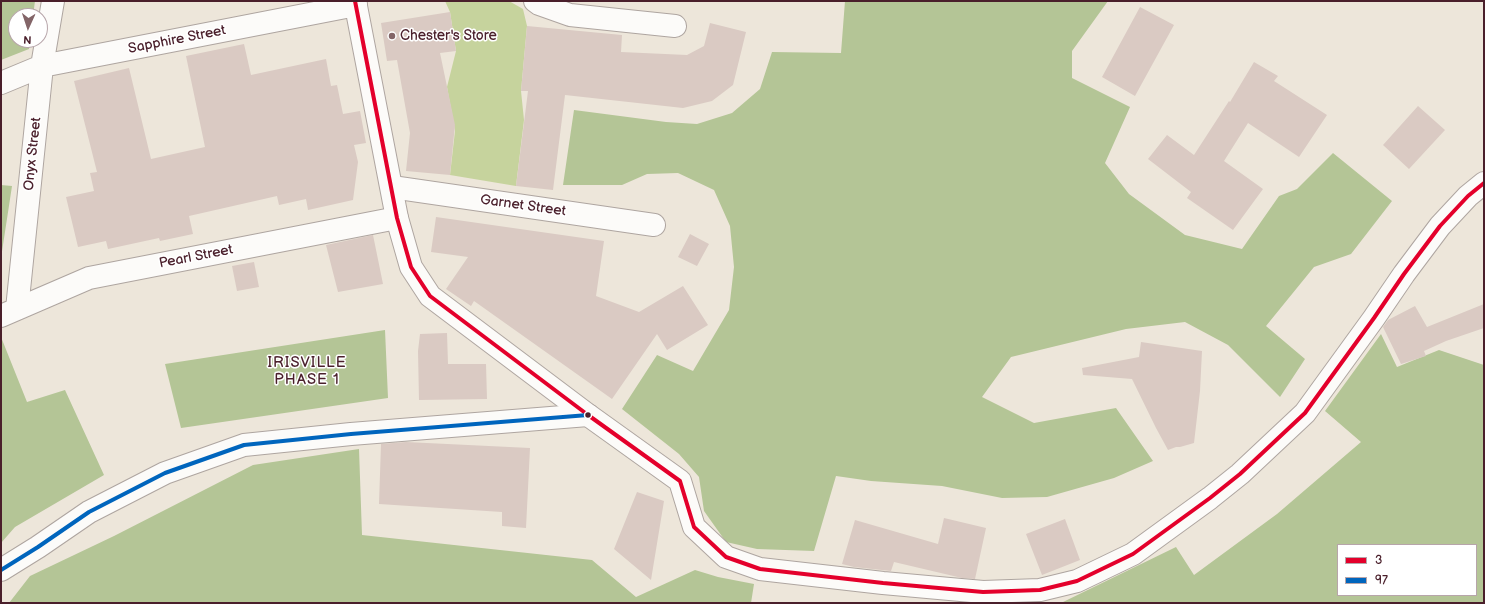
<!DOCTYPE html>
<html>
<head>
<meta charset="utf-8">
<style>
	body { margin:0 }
	#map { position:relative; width:1485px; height:604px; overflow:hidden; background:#ede6da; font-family:"Balsamiq Sans",sans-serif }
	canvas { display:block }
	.frame { position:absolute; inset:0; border:2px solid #4a1f2b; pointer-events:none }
	.legend { position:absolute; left:1337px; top:544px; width:140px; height:52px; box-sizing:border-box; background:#fff; border:1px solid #b7a5aa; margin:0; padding:5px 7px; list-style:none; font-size:12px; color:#4a1f2b }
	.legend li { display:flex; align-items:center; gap:8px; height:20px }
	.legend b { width:20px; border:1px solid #b7a5aa }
	.north { position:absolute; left:8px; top:8px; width:40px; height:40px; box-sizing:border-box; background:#fff; border:1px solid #b7a5aa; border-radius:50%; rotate:183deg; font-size:11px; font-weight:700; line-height:16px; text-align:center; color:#4a1f2b }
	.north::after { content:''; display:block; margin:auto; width:14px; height:18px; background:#836568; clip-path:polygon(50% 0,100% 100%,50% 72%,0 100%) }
</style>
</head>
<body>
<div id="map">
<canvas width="1485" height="604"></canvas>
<div class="frame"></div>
<ul class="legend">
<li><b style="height:5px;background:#e4002b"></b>3</li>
<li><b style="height:5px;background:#0065bd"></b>97</li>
</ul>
<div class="north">N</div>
</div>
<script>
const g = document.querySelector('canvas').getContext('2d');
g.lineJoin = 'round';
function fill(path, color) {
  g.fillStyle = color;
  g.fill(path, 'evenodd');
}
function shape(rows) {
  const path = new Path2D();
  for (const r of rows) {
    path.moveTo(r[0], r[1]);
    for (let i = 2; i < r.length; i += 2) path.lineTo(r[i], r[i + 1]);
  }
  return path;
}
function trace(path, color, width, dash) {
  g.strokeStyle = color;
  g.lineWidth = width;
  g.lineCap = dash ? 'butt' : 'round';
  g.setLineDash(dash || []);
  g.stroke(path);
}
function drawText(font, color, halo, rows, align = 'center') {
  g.font = font + ' "Balsamiq Sans",sans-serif';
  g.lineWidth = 3;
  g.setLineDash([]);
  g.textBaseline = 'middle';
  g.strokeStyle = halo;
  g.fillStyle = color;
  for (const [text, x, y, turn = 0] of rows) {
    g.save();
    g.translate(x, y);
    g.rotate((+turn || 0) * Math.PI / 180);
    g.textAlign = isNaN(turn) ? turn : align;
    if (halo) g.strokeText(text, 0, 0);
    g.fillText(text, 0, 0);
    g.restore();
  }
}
const green = shape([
	[445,1,509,1,523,9,527,26,521,91,524,120,516,186,450,175,455,131,447,87,456,51,450,12]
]);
const forest = shape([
	[1,1,35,1,33,16,16,16,16,40,30,40,29,49,1,60],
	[845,1,1108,1,1072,51,1072,78,1130,107,1105,163,1129,194,1185,235,1242,249,1279,196,1297,189,1333,153,1392,201,1351,254,1314,267,1266,326,1305,359,1280,397,1228,345,1185,322,1126,329,1011,357,982,397,1034,423,1116,408,1153,461,1114,478,1047,497,1002,498,942,486,871,481,836,476,814,551,757,549,726,542,704,511,699,477,679,454,622,409,657,355,693,371,729,310,734,267,730,226,714,190,678,173,647,174,622,185,563,185,574,110,666,122,697,124,732,113,760,89,772,52,841,53],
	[1,185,12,186,1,258],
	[385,330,388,398,181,428,165,364],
	[1381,334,1397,367,1439,350,1484,365,1484,603,1061,603,1176,547,1194,575,1277,514,1361,442,1325,411],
	[1338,545,1476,545,1476,595,1338,595],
	[1,337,27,402,65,390,104,475,15,527,1,543],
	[359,449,362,535,592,560,636,597,695,570,718,577,754,584,751,603,9,603,30,576,114,536,253,465]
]);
const building = shape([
	[1140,7,1174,25,1135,96,1102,77],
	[450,12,456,51,440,53,455,125,450,175,406,171,410,133,397,60,387,61,381,23],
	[710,23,746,32,733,85,712,101,683,108,565,95,553,190,516,186,528,91,521,91,527,26,622,35,621,52,687,55,704,46],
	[244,44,251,75,326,59,331,86,337,85,343,114,360,111,366,143,354,145,358,162,353,200,308,210,306,199,279,205,277,196,189,216,193,234,160,241,159,238,108,249,106,241,78,247,66,197,94,191,90,173,97,172,74,81,129,68,151,159,205,147,186,56],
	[1254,62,1278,76,1274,81,1327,115,1299,157,1248,123,1224,161,1263,189,1233,230,1187,198,1191,192,1148,159,1167,135,1194,155,1229,101,1230,102],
	[1418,106,1445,130,1409,169,1383,145],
	[436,217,604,241,596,296,639,312,683,286,708,325,667,350,657,334,612,399,474,301,471,306,446,289,468,257,431,252],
	[690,234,709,244,697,266,678,257],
	[373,235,383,284,338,292,326,245],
	[254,262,259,287,237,291,232,266],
	[1484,304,1484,328,1446,341,1424,351,1426,356,1401,364,1383,327,1388,320,1415,306,1427,327],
	[447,333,448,364,486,364,487,399,419,400,418,351,420,334],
	[1141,342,1202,351,1200,391,1194,443,1180,447,1176,447,1168,450,1156,428,1132,379,1083,375,1082,368,1139,357],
	[406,442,530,448,526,528,502,526,502,512,379,504,381,444],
	[637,492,664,501,651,580,614,549],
	[944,518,986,528,975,579,962,578,894,562,891,571,854,567,842,564,855,520,938,544],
	[1065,519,1080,560,1042,575,1026,534]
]);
const minor = shape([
	[535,1,539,4,570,15,675,26],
	[1,83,42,66,356,5],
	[392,187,654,225],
	[17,309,42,66,53,1],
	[1,316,89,278,397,218],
	[1,570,38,547,89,512,165,473,244,445,351,434,588,415]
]);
const tertiary = shape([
	[355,1,397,218,411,267,430,296,588,415,680,481,694,527,726,557,760,569,883,583,983,592,1040,590,1077,581,1133,554,1210,498,1240,474,1305,413,1374,318,1404,274,1440,226,1468,196,1484,183]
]);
const bus1 = shape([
	[355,1,397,218,411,267,430,296,588,415,680,481,694,527,726,557,760,569,883,583,983,592,1040,590,1077,581,1133,554,1210,498,1240,474,1305,413,1374,318,1404,274,1440,226,1468,196,1484,183]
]);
const bus2 = shape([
	[1,570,38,547,89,512,165,473,244,445,351,434,588,415]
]);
const markers = [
	[392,36,4,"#836568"],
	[588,415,3.5,"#4a1f2b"]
];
const poiNames = [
	["Chester's Store",400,36]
];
const streetNames = [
	["Sapphire Street",177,40,-11],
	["Onyx Street",33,154,-84],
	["Garnet Street",523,206,8],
	["Pearl Street",196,257,-11]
];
const neighbourhoodNames = [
	["IRISVILLE",307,363],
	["PHASE 1",307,380]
];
fill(green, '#c6d39d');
fill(forest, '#b4c596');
fill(building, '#dacac3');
trace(minor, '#aea5a0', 24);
trace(tertiary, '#aea5a0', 24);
trace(minor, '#fcfbf9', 22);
trace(tertiary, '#fcfbf9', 22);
trace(bus1, '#e4002b', 4);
trace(bus2, '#0065bd', 4);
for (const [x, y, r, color] of markers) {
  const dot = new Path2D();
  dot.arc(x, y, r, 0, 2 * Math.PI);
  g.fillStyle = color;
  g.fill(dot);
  trace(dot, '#fff', 1.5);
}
drawText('14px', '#4a1f2b', '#fff', poiNames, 'left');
drawText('14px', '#4a1f2b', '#fff', streetNames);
g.letterSpacing = '1px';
drawText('15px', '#4a1f2b', '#fff', neighbourhoodNames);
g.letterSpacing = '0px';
</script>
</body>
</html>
